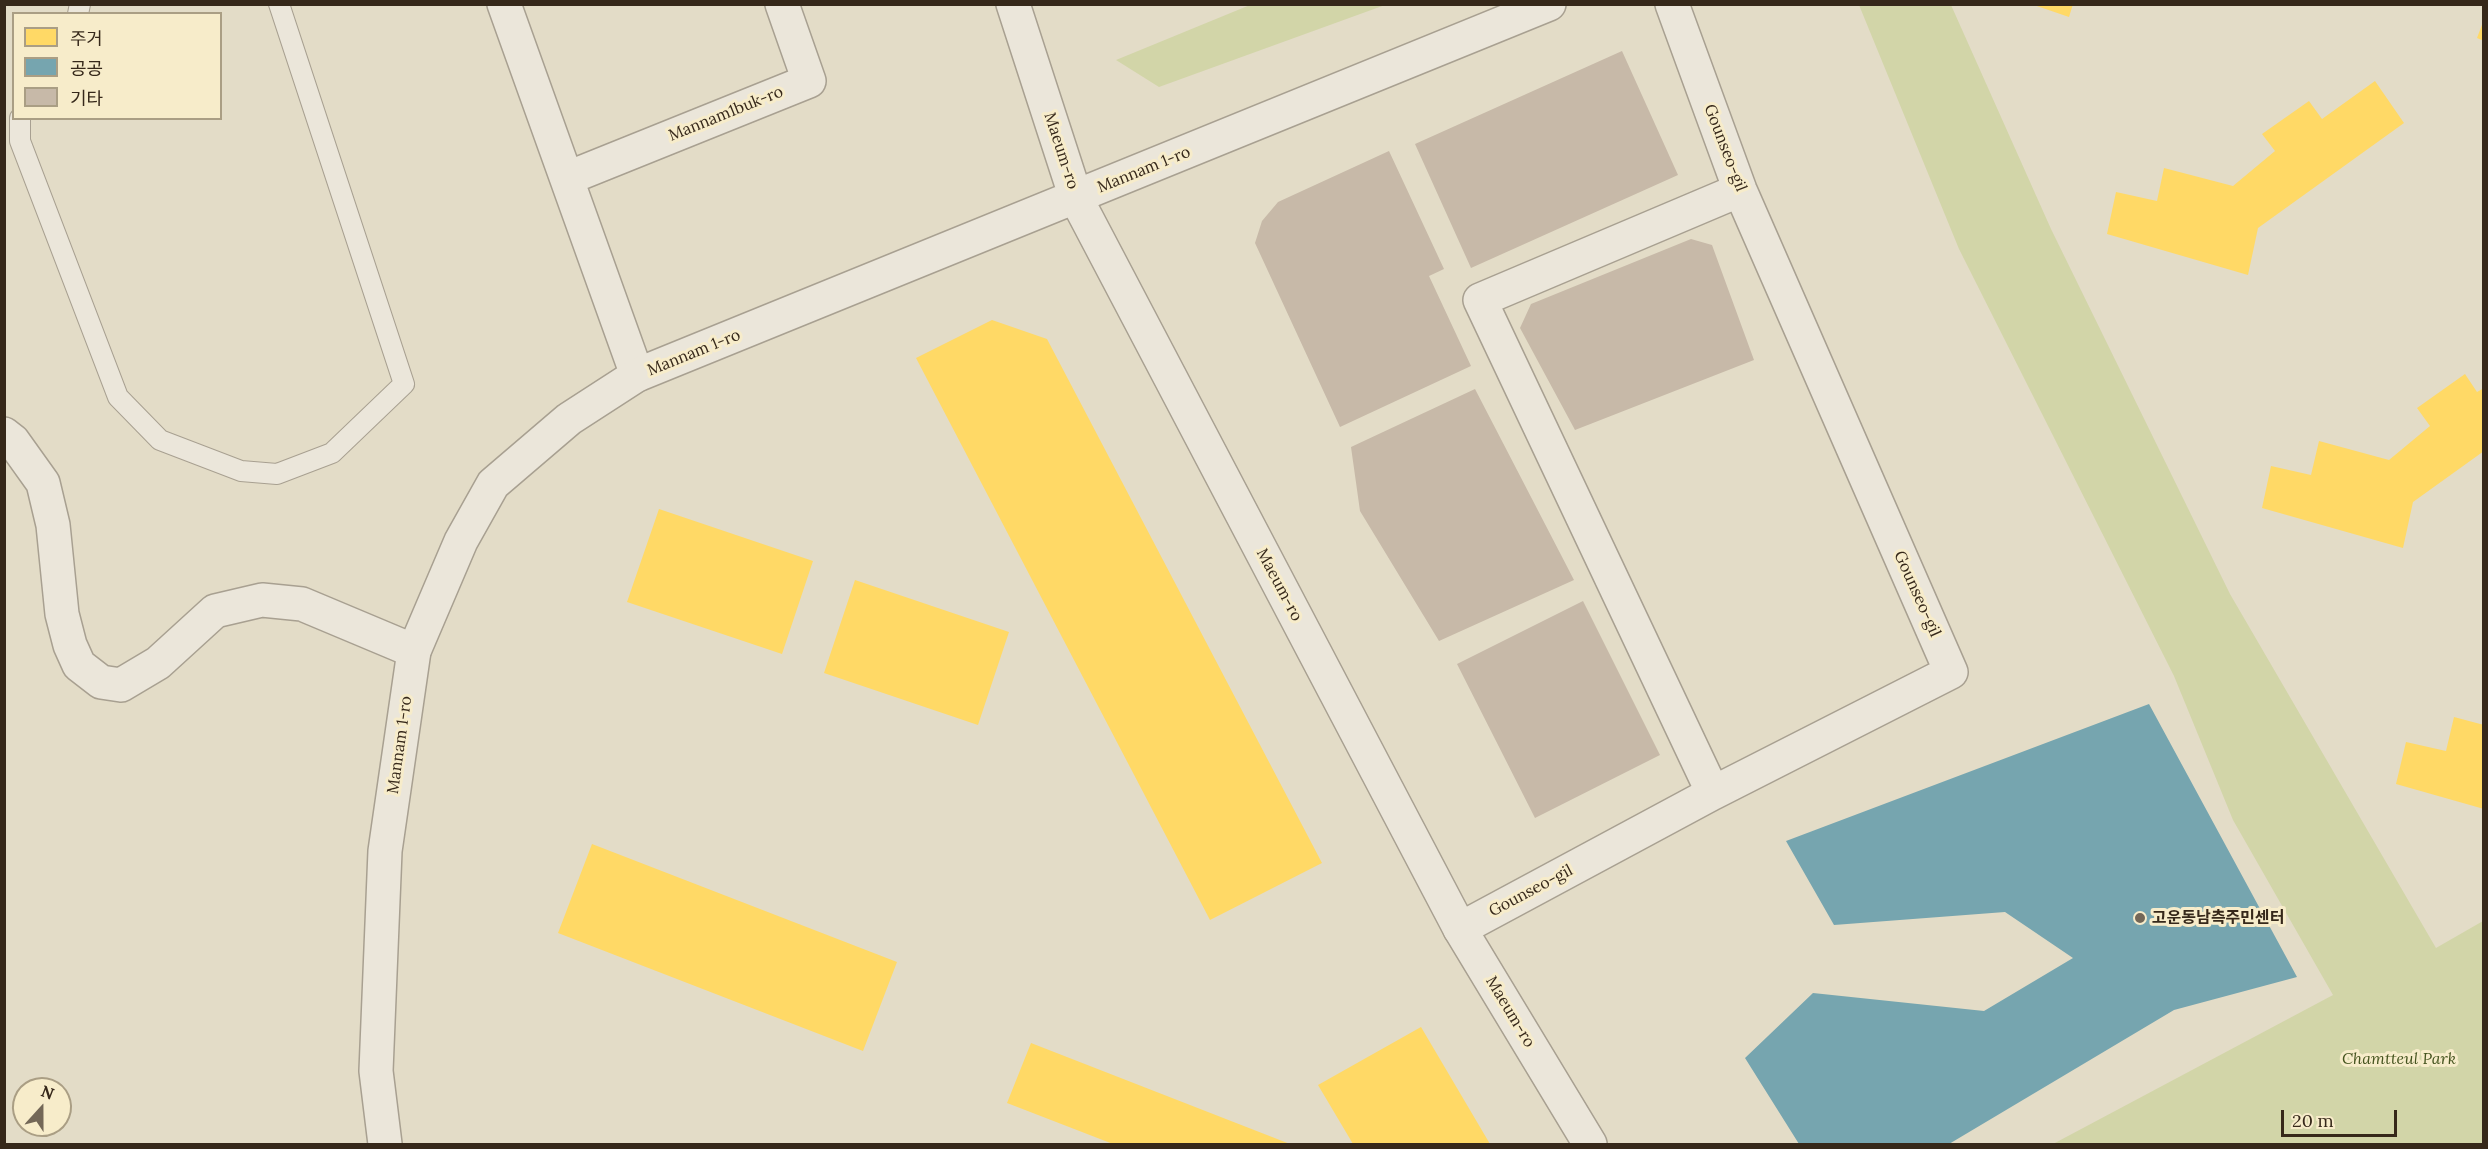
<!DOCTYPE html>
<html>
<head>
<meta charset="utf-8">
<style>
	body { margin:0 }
	#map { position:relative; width:2488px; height:1149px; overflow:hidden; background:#e3dcc7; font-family:Lora,"Noto Sans KR",serif }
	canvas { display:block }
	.frame { position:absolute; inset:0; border:6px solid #36281a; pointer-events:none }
	.legend { position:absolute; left:12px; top:12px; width:210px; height:108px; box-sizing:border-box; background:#f7ecca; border:2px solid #aa9e84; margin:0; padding:8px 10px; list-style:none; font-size:18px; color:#36281a }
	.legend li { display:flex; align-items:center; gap:12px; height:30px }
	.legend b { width:30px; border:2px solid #aa9e84 }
	.north { position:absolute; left:12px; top:1077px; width:60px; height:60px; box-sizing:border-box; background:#f7ecca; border:2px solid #aa9e84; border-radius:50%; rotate:21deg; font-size:16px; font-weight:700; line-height:24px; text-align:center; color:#36281a }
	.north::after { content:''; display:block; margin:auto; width:21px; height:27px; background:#736757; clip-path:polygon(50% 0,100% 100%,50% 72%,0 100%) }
	.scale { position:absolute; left:2281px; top:1110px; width:116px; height:27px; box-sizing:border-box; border:3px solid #36281a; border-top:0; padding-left:8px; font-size:18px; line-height:21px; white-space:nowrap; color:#36281a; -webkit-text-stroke:4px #f7ecca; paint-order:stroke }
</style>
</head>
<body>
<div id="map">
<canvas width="2488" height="1149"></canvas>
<div class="frame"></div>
<ul class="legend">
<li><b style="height:16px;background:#ffd966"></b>주거</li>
<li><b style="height:16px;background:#76a5af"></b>공공</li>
<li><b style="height:16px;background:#c7b9a8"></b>기타</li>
</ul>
<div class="north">N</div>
<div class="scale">20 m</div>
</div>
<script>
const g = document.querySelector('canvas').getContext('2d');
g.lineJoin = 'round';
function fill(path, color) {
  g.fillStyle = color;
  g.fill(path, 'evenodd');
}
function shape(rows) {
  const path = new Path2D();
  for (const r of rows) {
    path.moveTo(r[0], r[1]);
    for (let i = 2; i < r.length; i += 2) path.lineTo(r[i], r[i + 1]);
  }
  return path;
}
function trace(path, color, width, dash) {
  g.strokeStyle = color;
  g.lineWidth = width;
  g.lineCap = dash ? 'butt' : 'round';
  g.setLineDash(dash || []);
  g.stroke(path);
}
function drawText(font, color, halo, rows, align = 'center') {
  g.font = font + ' Lora,"Noto Sans KR",serif';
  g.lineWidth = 6;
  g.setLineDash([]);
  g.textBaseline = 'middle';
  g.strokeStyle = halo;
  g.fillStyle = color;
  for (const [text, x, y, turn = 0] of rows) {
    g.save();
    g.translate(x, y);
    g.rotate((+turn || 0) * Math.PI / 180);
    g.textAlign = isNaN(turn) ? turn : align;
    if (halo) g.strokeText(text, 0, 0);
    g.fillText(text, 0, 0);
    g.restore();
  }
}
const green = shape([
	[1250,5,1385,5,1159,87,1116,60],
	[1859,5,1951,5,2051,229,2230,594,2436,948,2483,921,2483,1144,2053,1144,2333,995,2233,820,2174,676,1959,249]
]);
const homes = shape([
	[2031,4,2073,4,2069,17],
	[2483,22,2484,22,2484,41,2477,38],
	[2375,81,2404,123,2258,228,2248,275,2107,234,2116,192,2157,201,2164,168,2233,186,2275,151,2262,134,2309,101,2322,119],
	[992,320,1047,339,1322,863,1210,920,916,358],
	[2465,374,2477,392,2484,388,2484,451,2413,502,2403,548,2262,508,2271,466,2311,475,2319,441,2389,460,2430,426,2417,408],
	[659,509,813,561,782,654,627,602],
	[855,580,1009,632,978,725,824,673],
	[2454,717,2484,725,2484,809,2396,784,2406,742,2446,751],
	[592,844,897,962,863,1051,558,933],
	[1421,1027,1490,1144,1353,1144,1318,1085],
	[1031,1043,1290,1144,1113,1144,1007,1103]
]);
const public = shape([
	[2149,704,2297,977,2174,1010,1949,1144,1799,1144,1745,1058,1813,993,1984,1011,2073,958,2005,912,1834,925,1786,841]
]);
const building = shape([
	[1622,51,1678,175,1471,268,1415,144],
	[1389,151,1444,269,1429,276,1471,366,1340,427,1255,243,1262,221,1278,202],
	[1691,239,1712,245,1754,360,1575,430,1520,328,1531,304],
	[1475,389,1574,580,1439,641,1360,511,1351,447],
	[1583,601,1660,755,1535,818,1457,664]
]);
const service = shape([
	[78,14,80,4],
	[20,118,20,141,118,397,160,440,241,471,277,474,332,453,404,384,279,4]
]);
const minor = shape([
	[504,4,637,375],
	[568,178,809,81,782,4],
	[4,434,13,441,43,483,53,525,62,614,70,645,79,665,101,682,121,685,158,663,215,611,262,600,302,604,414,651],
	[1713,793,1480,300,1740,190],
	[1460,929,1713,793,1951,672,1740,190,1672,4]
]);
const tertiary = shape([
	[1013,4,1076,198,1460,929,1590,1144],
	[385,1144,376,1071,385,851,414,651,461,541,493,484,569,419,637,375,1549,4]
]);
const markers = [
	[2140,918,6,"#736757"]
];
const streetNames = [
	["Mannam1buk-ro",726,114,-22],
	["Gounseo-gil",1725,148,69],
	["Maeum-ro",1061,151,72],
	["Mannam 1-ro",1144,170,-22],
	["Mannam 1-ro",694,353,-22],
	["Maeum-ro",1279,585,62],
	["Gounseo-gil",1917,594,66],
	["Mannam 1-ro",400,745,-82],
	["Gounseo-gil",1531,891,-28],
	["Maeum-ro",1510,1012,59]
];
const poiNames = [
	["고운동남측주민센터",2152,918]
];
const parkNames = [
	["Chamtteul Park",2399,1059]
];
fill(green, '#d2d5a8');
fill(homes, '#ffd966');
fill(public, '#76a5af');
fill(building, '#c7b9a8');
trace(service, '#a8a091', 22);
trace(minor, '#a8a091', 36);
trace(tertiary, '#a8a091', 36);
trace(service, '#ebe6da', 20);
trace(minor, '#ebe6da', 33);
trace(tertiary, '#ebe6da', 33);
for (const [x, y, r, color] of markers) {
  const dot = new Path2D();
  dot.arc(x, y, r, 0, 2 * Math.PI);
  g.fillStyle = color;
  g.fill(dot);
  trace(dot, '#f7ecca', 2);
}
drawText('16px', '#36281a', '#f7ecca', streetNames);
drawText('bold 16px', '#36281a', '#f7ecca', poiNames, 'left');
drawText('italic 16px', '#45541f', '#f7ecca', parkNames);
</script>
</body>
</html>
